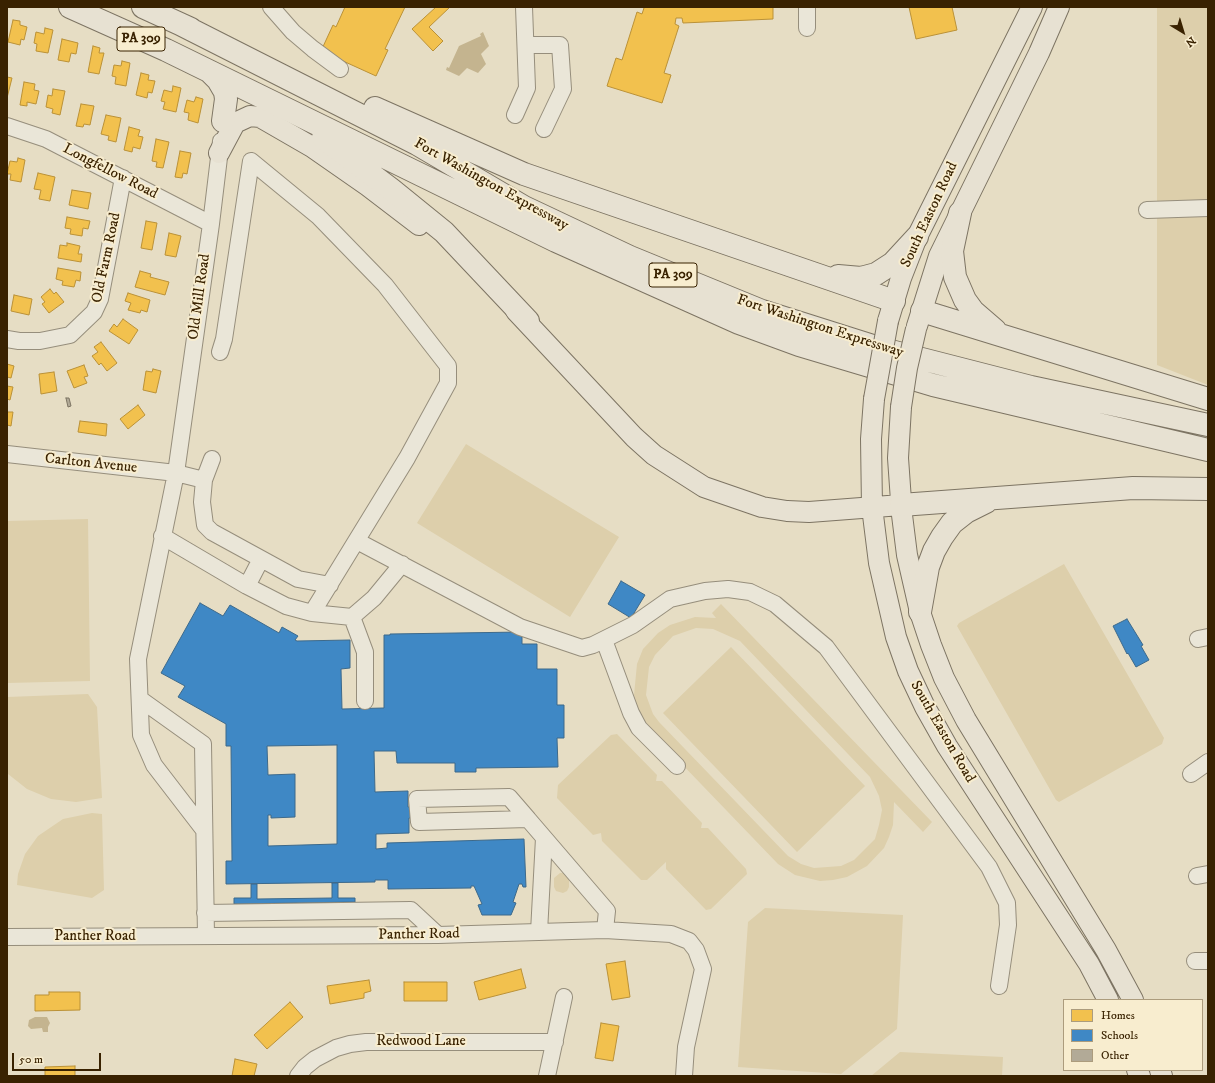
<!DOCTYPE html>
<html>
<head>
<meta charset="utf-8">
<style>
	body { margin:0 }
	#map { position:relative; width:1215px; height:1083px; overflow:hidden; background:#e6ddc4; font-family:"IM FELL DW Pica",serif }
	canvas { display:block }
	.frame { position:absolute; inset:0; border:8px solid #392201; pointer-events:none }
	.legend { position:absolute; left:1063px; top:999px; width:140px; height:72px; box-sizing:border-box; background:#f8edcf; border:1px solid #ac9c7d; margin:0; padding:5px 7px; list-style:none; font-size:12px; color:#392201 }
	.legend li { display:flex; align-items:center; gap:8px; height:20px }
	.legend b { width:20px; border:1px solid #ac9c7d }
	.north { position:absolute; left:1163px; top:12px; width:40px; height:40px; -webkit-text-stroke:3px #f8edcf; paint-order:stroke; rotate:142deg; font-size:11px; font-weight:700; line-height:16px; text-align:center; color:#392201 }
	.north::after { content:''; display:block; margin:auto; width:14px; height:18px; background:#392201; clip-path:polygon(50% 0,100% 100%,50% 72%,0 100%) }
	.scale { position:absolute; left:12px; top:1053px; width:89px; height:18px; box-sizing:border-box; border:2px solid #392201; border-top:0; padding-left:5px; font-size:12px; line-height:14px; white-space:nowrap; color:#392201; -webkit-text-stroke:3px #f8edcf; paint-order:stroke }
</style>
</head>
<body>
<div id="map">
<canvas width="1215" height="1083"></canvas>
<div class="frame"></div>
<ul class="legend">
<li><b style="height:11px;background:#f2c14e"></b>Homes</li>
<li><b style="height:11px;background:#3f88c5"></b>Schools</li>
<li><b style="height:11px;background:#b2aa97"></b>Other</li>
</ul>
<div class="north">N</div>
<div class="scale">50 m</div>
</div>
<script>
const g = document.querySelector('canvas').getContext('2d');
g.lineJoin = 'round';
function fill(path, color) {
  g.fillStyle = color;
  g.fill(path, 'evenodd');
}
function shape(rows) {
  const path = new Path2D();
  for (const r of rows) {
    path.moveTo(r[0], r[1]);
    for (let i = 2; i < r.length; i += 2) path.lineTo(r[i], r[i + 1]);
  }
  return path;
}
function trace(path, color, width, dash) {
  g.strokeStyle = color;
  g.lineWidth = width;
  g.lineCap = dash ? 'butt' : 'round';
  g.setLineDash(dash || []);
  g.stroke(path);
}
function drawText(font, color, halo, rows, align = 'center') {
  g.font = font + ' "IM FELL DW Pica",serif';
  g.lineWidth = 4;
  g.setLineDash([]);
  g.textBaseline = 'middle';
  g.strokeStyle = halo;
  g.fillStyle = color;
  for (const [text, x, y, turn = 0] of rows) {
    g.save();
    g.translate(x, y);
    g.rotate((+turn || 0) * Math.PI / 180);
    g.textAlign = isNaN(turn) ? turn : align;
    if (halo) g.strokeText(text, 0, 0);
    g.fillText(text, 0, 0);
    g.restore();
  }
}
const green = shape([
	[1157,7,1208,7,1208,385,1157,365],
	[466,444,619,537,570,617,417,523],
	[88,519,90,681,7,683,7,521],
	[1064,564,1164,738,1162,744,1059,802,1056,800,957,626,959,623],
	[721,604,932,822,923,832,894,802,893,825,889,837,884,848,867,866,847,877,833,880,820,881,795,875,778,864,650,731,637,707,634,695,637,664,643,649,658,633,670,625,695,617,716,618,712,613],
	[696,628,713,629,740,641,870,777,879,796,882,810,879,825,875,839,854,860,841,866,814,868,801,864,788,856,659,722,653,714,646,695,649,667,655,655,673,636],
	[731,647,865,786,797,852,663,713],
	[88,694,97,707,102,798,76,802,51,799,27,789,8,774,7,697],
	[617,734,657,775,656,781,662,781,702,823,701,828,708,828,746,869,747,874,711,909,706,910,666,869,666,862,647,880,641,880,602,841,601,833,593,835,557,798,558,785,611,735],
	[92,813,102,814,104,890,92,898,17,885,18,874,25,854,38,836,63,819],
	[560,873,565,873,569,879,569,887,567,891,563,893,556,891,554,887,554,878],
	[765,908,903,915,897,1029,841,1074,738,1067,748,922],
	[900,1052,1003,1057,1002,1076,871,1076]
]);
const water = shape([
	[483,32,489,46,481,54,486,64,478,73,467,68,459,76,446,70,447,67,449,68,459,46,481,36,480,34],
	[35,1017,47,1017,50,1023,48,1027,48,1032,43,1032,42,1028,31,1029,28,1026,29,1020]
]);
const homes = shape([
	[345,7,405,7,385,49,388,50,376,76,321,51,333,25,336,27,345,7],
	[436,7,450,7,429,27,443,41,433,51,412,29,436,7],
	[642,7,773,7,773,19,683,23,682,18,676,18,675,24,679,26,664,73,671,75,662,103,607,86,616,58,622,60,637,12,642,14,644,8,642,7],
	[909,7,952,7,957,30,916,39,909,7],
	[13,20,20,21,20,25,27,27,24,40,21,39,20,45,8,42,13,20],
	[45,28,53,30,48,53,36,51,37,44,34,43,36,32,44,34,45,28],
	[62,39,78,43,76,54,71,53,69,62,58,60,62,39],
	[93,46,100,48,99,53,104,53,99,74,88,72,93,46],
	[122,61,130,63,126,86,115,84,116,77,112,76,114,65,121,66,122,61],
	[141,73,149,75,148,80,155,81,152,93,148,92,147,98,136,95,141,73],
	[7,77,12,78,7,98,7,77],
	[24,82,35,84,34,90,39,91,36,104,27,102,27,106,20,105,24,82],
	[173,86,181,88,176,112,163,109,165,102,161,101,164,90,172,92,173,86],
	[53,89,65,91,60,115,52,113,53,109,46,107,48,95,52,96,53,89],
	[196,97,203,99,198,123,188,120,189,113,184,112,187,100,194,102,196,97],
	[81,104,94,106,90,125,84,124,83,127,76,126,81,104],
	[106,115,121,118,116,142,108,140,109,136,101,134,106,115],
	[129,127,140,130,138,136,143,137,140,149,133,147,132,152,124,150,129,127],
	[156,139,169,142,163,168,156,167,157,162,152,161,156,139],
	[180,151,191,153,187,174,183,173,182,178,175,177,180,151],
	[18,158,25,160,21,182,10,180,11,174,7,174,10,161,17,162,18,158],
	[38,173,55,177,50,201,39,199,41,190,34,189,38,173],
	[72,190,91,193,88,209,69,205,72,190],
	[67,217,90,221,88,229,83,228,82,236,70,234,71,229,65,228,67,217],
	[146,221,157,223,152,250,141,248,146,221],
	[169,233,181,236,176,257,165,255,169,233],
	[67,243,80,246,78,254,82,254,81,262,58,258,60,245,67,246,67,243],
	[58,268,81,272,80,281,76,280,74,287,62,285,63,281,56,279,58,268],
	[140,271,151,274,150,277,169,282,165,295,135,287,140,271],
	[50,289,54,294,56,292,64,302,49,313,42,304,45,302,41,297,50,289],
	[128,293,150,300,147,312,141,310,140,313,128,310,131,303,125,301,128,293],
	[14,295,32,299,29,315,11,311,14,295],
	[123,319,138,330,129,344,109,331,114,324,117,327,123,319],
	[101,342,117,363,107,371,101,363,99,365,92,356,98,352,94,347,101,342],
	[7,364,14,366,11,378,7,377,7,364],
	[84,365,88,376,84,377,87,383,74,388,67,371,84,365],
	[153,369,161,371,156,393,143,390,146,371,152,372,153,369],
	[54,372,57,391,41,394,39,374,54,372],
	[7,386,13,387,10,400,7,399,7,386],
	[138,405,145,415,128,429,120,419,138,405],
	[7,412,13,412,11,426,7,425,7,412],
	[80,421,107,424,106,436,78,432,80,421],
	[625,961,630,997,612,1000,606,964,625,961],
	[521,969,526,988,479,1000,474,982,521,969],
	[369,980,371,991,364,993,364,998,330,1004,327,986,369,980],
	[404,982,447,982,447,1001,404,1001,404,982],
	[49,992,80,992,80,1010,35,1011,35,995,49,995,49,992],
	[290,1002,303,1017,267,1049,254,1035,290,1002],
	[601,1023,619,1026,613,1061,595,1058,601,1023],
	[235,1059,257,1064,254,1076,232,1076,235,1059],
	[75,1066,75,1076,45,1076,45,1067,75,1066]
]);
const schools = shape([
	[621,581,645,595,631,618,608,604,621,581],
	[200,603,223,616,230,605,279,633,282,627,298,636,295,640,297,641,350,640,350,668,341,669,342,709,384,708,384,635,390,635,390,634,522,632,522,644,537,644,537,669,557,669,557,705,564,705,564,738,557,738,558,767,476,768,476,772,455,772,455,763,397,763,396,751,374,751,375,792,408,791,408,807,411,807,411,818,409,818,409,833,376,834,376,849,387,848,387,843,524,839,526,887,523,887,522,884,519,884,513,902,516,903,511,915,482,915,478,905,482,904,474,886,471,886,471,888,388,889,388,880,375,880,375,882,226,884,226,861,232,861,231,746,226,746,226,724,178,697,185,686,161,673,200,603],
	[337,745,337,844,268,846,268,815,271,815,271,818,295,817,295,774,268,775,267,746,337,745],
	[1127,619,1143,645,1141,646,1149,660,1136,667,1128,653,1127,654,1113,626,1127,619],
	[332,883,338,883,338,898,355,898,355,902,234,904,234,898,251,898,251,884,257,884,257,899,332,898,332,883]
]);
const building = shape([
	[66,398,69,398,71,406,68,407,66,398]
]);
const minor = shape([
	[271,7,293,32,313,49,340,69],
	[807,7,807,28],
	[527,45,560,45,563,89,544,129],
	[515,115,527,88,524,7],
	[7,126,46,139,211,224],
	[1147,210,1208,208],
	[7,339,19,341,40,341,70,335,94,312,100,299,123,178],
	[220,352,224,339,251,161,318,216,385,285,448,366,448,383,407,458,312,613],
	[7,454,176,473,204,480,202,502,205,525,212,532,298,579,330,585],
	[204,480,212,459],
	[162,536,247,586,286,606,312,613,352,617,374,598,402,564],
	[357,541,520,627,582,648,593,645,633,625,670,599,705,591,728,589,750,592,775,604,826,647,989,867,1007,903,1008,925,999,986],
	[247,586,261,559],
	[352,617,365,652,365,701],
	[1198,639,1208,637],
	[604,640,631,713,639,728,677,766],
	[140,699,203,744,206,936],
	[1191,774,1208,762],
	[509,797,528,819,419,822,417,799,509,797],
	[528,819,607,911,605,930],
	[204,830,154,765,141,735,138,659,176,473,211,224,221,141],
	[1197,876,1208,874],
	[205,913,411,910,438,935],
	[539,932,544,838],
	[7,937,438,935,605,930,671,934,689,941,696,950,703,969,686,1047,684,1076],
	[1195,961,1208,961],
	[298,1076,305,1067,315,1059,336,1048,350,1044,366,1042,555,1042],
	[547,1076,564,997]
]);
const major = shape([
	[219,153,235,123,250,116,260,117,312,147,368,186,419,225],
	[516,311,634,437,654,455,704,487,762,507,787,511,809,512,901,505],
	[888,321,901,278,917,237,1032,7],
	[917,326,939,256,1039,53,1059,7],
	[874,399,871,439,872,507,879,563,896,637,908,671,925,707,947,746,1089,964,1108,1000],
	[901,407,898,458,902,515,907,555,920,612,931,645,944,678,966,720,1106,950,1133,1000],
	[1137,1070,1140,1076],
	[1160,1070,1162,1076]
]);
const highway = shape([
	[70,7,166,50,556,241,739,323,799,345,933,385,1208,450],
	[143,7,191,29],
	[178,23,417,144,524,207,630,257,762,311,879,348,1031,387,1208,425],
	[211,73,218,80,225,92,226,99,223,121],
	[375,108,524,174,894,301],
	[323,138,391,189,444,232,528,321],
	[960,213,952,251,955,277,965,300,973,311,995,330],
	[838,276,861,278,876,274,893,263,917,237],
	[922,311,1208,399],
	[901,505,1133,488,1208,489],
	[920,612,928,567,934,551,942,537,952,523,966,512,986,502]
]);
const majorBridge = shape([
	[874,399,888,321],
	[901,407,907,368,916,329]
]);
const shields = [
	[141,39,48],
	[673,275,48]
];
const shieldNames = [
	["PA 309",141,39],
	["PA 309",673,275]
];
const streetNames = [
	["Longfellow Road",110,172,27],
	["Fort Washington Expressway",491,185,29],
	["South Easton Road",930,215,-65],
	["Old Farm Road",107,258,-78],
	["Old Mill Road",200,297,-82],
	["Fort Washington Expressway",820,327,18],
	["Carlton Avenue",91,464,6],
	["South Easton Road",942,732,60],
	["Panther Road",419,935,-1],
	["Panther Road",95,937],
	["Redwood Lane",421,1042]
];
fill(green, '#ddcfab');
fill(water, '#c4b48f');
fill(homes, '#f2c14e');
trace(homes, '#ba9137', 1);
fill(schools, '#3f88c5');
trace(schools, '#3d698a', 1);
fill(building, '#b2aa97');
trace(building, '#7d7463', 1);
trace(minor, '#968e7c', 18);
trace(major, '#7d7463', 22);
trace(highway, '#7d7463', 24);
trace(minor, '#eae6d8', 16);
trace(major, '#e7e1d2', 20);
trace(highway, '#e7e1d2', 22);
trace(majorBridge, '#7d7463', 22, []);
trace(majorBridge, '#e7e1d2', 20);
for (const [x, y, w] of shields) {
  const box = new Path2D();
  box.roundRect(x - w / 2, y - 12, w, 24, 3);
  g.fillStyle = '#f8edcf';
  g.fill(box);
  trace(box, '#392201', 1);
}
drawText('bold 14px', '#392201', null, shieldNames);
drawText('15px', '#392201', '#f8edcf', streetNames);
</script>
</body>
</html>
